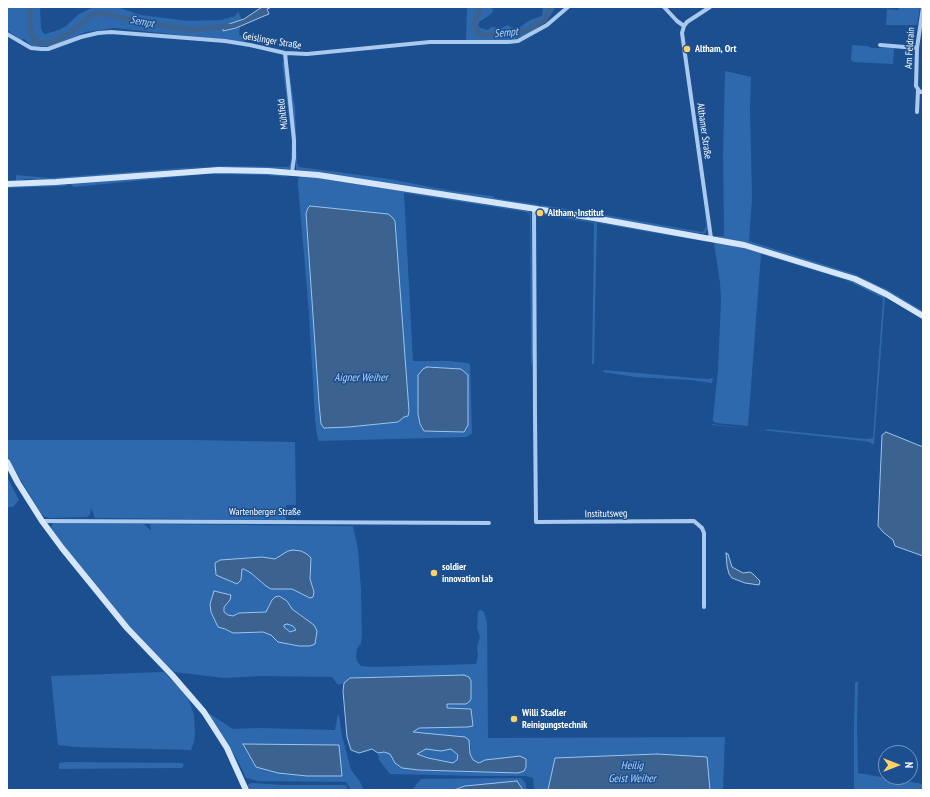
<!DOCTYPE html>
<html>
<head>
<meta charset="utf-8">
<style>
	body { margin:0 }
	#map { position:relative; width:930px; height:797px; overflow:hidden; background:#1b4f8f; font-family:"PT Sans Narrow",sans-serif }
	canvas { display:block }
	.frame { position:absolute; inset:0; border:8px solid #fff; pointer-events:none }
	.north { position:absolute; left:878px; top:745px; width:40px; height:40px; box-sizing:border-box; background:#1b4f8f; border:1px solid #7695bc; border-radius:50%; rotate:90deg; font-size:11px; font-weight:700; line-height:16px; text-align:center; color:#fff }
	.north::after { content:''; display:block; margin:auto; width:14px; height:18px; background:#ffd166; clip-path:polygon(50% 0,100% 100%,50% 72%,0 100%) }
</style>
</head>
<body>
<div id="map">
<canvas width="930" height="797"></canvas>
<div class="frame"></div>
<div class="north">N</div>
</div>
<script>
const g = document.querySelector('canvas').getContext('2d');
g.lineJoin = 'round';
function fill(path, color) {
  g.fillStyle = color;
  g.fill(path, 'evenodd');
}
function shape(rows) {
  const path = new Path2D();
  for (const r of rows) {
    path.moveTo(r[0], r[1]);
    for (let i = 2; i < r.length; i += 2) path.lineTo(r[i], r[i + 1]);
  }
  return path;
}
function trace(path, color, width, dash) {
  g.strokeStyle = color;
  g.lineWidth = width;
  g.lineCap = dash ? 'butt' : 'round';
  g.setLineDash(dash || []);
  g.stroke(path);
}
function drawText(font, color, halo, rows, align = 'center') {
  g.font = font + ' "PT Sans Narrow",sans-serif';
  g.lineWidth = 3;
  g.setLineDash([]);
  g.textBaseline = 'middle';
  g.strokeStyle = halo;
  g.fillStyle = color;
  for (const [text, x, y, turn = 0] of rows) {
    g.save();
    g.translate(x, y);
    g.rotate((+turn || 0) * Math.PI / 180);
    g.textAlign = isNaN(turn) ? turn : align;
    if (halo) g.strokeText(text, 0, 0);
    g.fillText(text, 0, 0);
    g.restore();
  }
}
const green = shape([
	[7,7,40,7,41,28,43,33,45,34,59,30,66,26,79,14,89,9,96,7,117,7,141,15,188,21,221,20,235,16,238,12,242,20,228,25,236,28,240,26,239,35,244,37,245,42,114,28,86,32,51,46,33,47,24,39,21,40,7,30],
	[467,7,492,7,493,11,491,14,479,22,478,26,480,28,488,30,491,27,501,28,508,25,512,28,519,28,530,20,542,16,543,7,555,7,555,8,547,21,527,35,510,40,466,40],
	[899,7,920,7,917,25,886,25,887,9,898,10],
	[852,45,867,46,872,48,894,48,893,64,853,62,851,60],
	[282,62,284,62,293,134,292,166,289,169,210,167,54,180,26,179,16,181,16,175,50,178,182,168,225,166,289,167,291,161,292,142],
	[288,65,295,108,297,163,299,167,389,179,452,191,493,196,494,198,594,213,591,215,541,207,541,205,539,205,538,207,315,172,296,170,295,132,287,66],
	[725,71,751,77,750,110,752,198,749,241,854,274,888,290,923,311,923,313,847,274,756,246,714,236,724,236,723,154],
	[249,172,285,175,288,177,265,175,206,174,74,187,70,184,185,174],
	[301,175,528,211,531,213,533,355,532,363,531,365,530,214,526,212,404,193,413,361,448,361,468,363,470,364,472,433,467,437,319,441,317,435,315,419,309,314,298,185,298,179],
	[310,206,388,214,395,221,409,411,406,417,404,417,398,422,349,427,315,343,306,213],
	[468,374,468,425,420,424,418,414,418,375],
	[50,185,66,185,67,186,7,188,7,187],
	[601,202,598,212,600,214,702,232,704,231,706,226,705,208,707,230,705,233,697,233,598,216,597,214],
	[540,213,705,240,708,242,597,223,594,364,592,364,594,223,537,214],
	[714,243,734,245,825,272,856,283,885,296,874,445,869,442,864,441,713,425,712,426,712,424,766,431,767,429,866,439,873,438,883,298,846,280,761,254,748,426,716,423,713,421,713,418,718,370,721,300,720,283],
	[604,370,694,378,710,379,713,377,712,383,691,380,635,377,603,372],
	[7,440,192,440,295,442,296,505,286,505,286,520,95,518,91,508,90,515,87,517,50,518,45,517,40,512,13,467,7,456],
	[7,477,19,500,13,507,7,507],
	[53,523,144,524,150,530,151,529,150,525,151,524,353,526,358,549,361,589,362,636,361,643,357,649,356,656,357,661,361,666,373,667,476,664,478,656,477,647,480,637,477,628,478,611,481,610,484,612,487,623,488,738,725,737,723,790,710,790,707,757,657,754,555,758,548,790,534,790,533,778,526,776,478,776,390,774,379,760,378,753,384,752,391,754,395,763,402,768,419,770,518,773,485,760,479,763,473,760,470,754,471,746,412,732,419,728,468,727,473,726,472,714,466,708,447,709,447,704,466,704,350,678,344,683,338,685,332,677,262,676,224,678,174,672,136,635,103,595,52,530,51,527],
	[293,550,301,551,307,554,311,558,310,579,314,592,313,596,292,589,271,589,266,586,251,573,244,569,242,569,241,572,240,580,220,560,262,557,276,559,288,551],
	[212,596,230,600,224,607,224,612,228,615,233,616,239,613,266,612,272,600,279,596,287,601,292,609,314,625,299,646,278,642,271,635,263,632,233,633,224,629,218,627,211,612],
	[287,624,293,626,296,630,290,632,284,627,284,625],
	[164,672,188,697,194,715,195,735,194,742,191,750,75,747,58,745,51,676],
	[858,681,857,726,858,773,923,784,923,790,854,790,854,727,855,683],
	[207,712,233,729,257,728,335,730,338,714,339,715,342,736,351,770,359,780,364,790,351,790,346,782,258,781,246,778,238,761],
	[426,749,441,751,451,749,458,755,457,760,453,763,428,758,417,754],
	[67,762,182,763,184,765,182,768,59,769,59,763],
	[521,778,525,782,527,790,523,790,520,786,479,785,465,786,454,790,412,790,421,779],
	[252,783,283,785,346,785,348,790,351,790,249,790,248,786,248,784]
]);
const water = shape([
	[262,7,272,7,267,9,269,14,264,16,236,28,223,31,223,26,244,19,262,7],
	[310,206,388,214,392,217,395,221,409,411,408,416,404,417,398,422,349,427,324,428,321,424,319,403,306,213,308,208,310,206],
	[427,367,461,369,468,375,468,425,464,432,424,431,420,424,418,414,418,375,423,369,427,367],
	[886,432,923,447,923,556,895,546,893,540,883,532,878,526,882,435,886,432],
	[293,550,301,551,307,554,311,558,310,579,314,592,313,597,310,598,292,589,271,589,266,586,251,573,244,569,242,569,241,580,237,584,216,575,215,563,220,560,262,557,275,559,288,551,293,550],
	[726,553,728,554,732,567,743,573,750,572,753,574,760,581,759,585,745,583,732,578,729,574,727,566,726,553],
	[214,591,231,595,230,600,224,607,224,612,228,615,233,616,239,613,266,612,272,600,275,597,279,596,287,601,292,609,314,625,317,631,315,644,310,646,299,646,278,642,271,635,263,632,233,633,225,629,218,627,211,612,210,604,214,591],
	[287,624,293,626,296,630,290,632,284,627,284,625,287,624],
	[464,675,469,677,471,681,471,699,469,702,466,704,447,704,447,708,471,709,473,726,468,727,419,728,413,732,465,737,469,740,470,754,473,760,479,763,485,760,520,756,526,759,526,767,524,771,518,773,419,770,402,768,395,763,390,754,384,752,378,753,372,749,359,753,351,750,347,737,343,691,344,683,350,678,464,675],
	[426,749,441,751,451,749,458,755,457,760,453,763,428,758,417,754,426,749],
	[243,744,339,745,342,776,307,776,278,773,256,767,243,744],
	[657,754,707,757,710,790,548,790,555,758,657,754],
	[517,781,523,790,454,790,465,786,517,781]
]);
const canal = shape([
	[30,7,30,29,34,41,42,43,51,43,72,32,91,15,103,13,144,23,192,30,229,26],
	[478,7,479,13,474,23,476,29,481,35,523,32,545,20,550,7]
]);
const street = shape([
	[664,7,677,21,684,26],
	[710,7,687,22,684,26,682,33,711,238],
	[923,7,917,48,916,86,920,92,923,92],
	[7,34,31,48,41,49,48,49,81,37,98,33,111,32,225,41,250,45,285,53,307,54,430,42,508,42,518,41,547,25,568,7],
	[880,45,917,48],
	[285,53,294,140,294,158,292,172],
	[917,112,918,90],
	[534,209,535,413],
	[535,414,536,522,694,521,702,528,704,533,704,607],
	[42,521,489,523]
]);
const secondary = shape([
	[7,184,56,182,218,170,268,171,318,175,594,218,744,245,855,279,886,294,923,316],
	[7,462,18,483,42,521,62,548,127,628,172,675,204,712,227,748,246,790]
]);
const markers = [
	[687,49,4,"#ffd166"],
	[540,213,4,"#ffd166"],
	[434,573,4,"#ffd166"],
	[514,719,4,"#ffd166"]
];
const streetNames = [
	["Geislinger Straße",272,41,10],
	["Am Feldrain",910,48,-86],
	["Mühlfeld",283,114,-97],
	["Althamer Straße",704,131,82],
	["Wartenberger Straße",265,512],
	["Institutsweg",606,514,-1]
];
const poiNames = [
	["Altham, Ort",695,49],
	["Altham, Institut",548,213],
	["soldier",442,567],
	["innovation lab",442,579],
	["Willi Stadler",522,713],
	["Reinigungstechnik",522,725]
];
const waterNames = [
	["Sempt",142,22,11],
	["Sempt",506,33,-5],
	["Aigner Weiher",361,378],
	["Heilig",632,766],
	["Geist Weiher",632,779]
];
fill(green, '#2e69ad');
fill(water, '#3c6290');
trace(water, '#9cc4f0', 1);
trace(canal, '#3c6290', 5);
trace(street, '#a9c9ee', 4);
trace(secondary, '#d6e6fa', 6);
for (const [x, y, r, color] of markers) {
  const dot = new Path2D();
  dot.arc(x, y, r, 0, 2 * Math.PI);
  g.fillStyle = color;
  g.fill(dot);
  trace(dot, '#1b4f8f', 1.5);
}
drawText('10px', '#fff', '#1b4f8f', streetNames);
drawText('bold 10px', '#fff', '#1b4f8f', poiNames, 'left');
drawText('italic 11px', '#b5d3f5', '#1b4f8f', waterNames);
</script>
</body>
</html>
